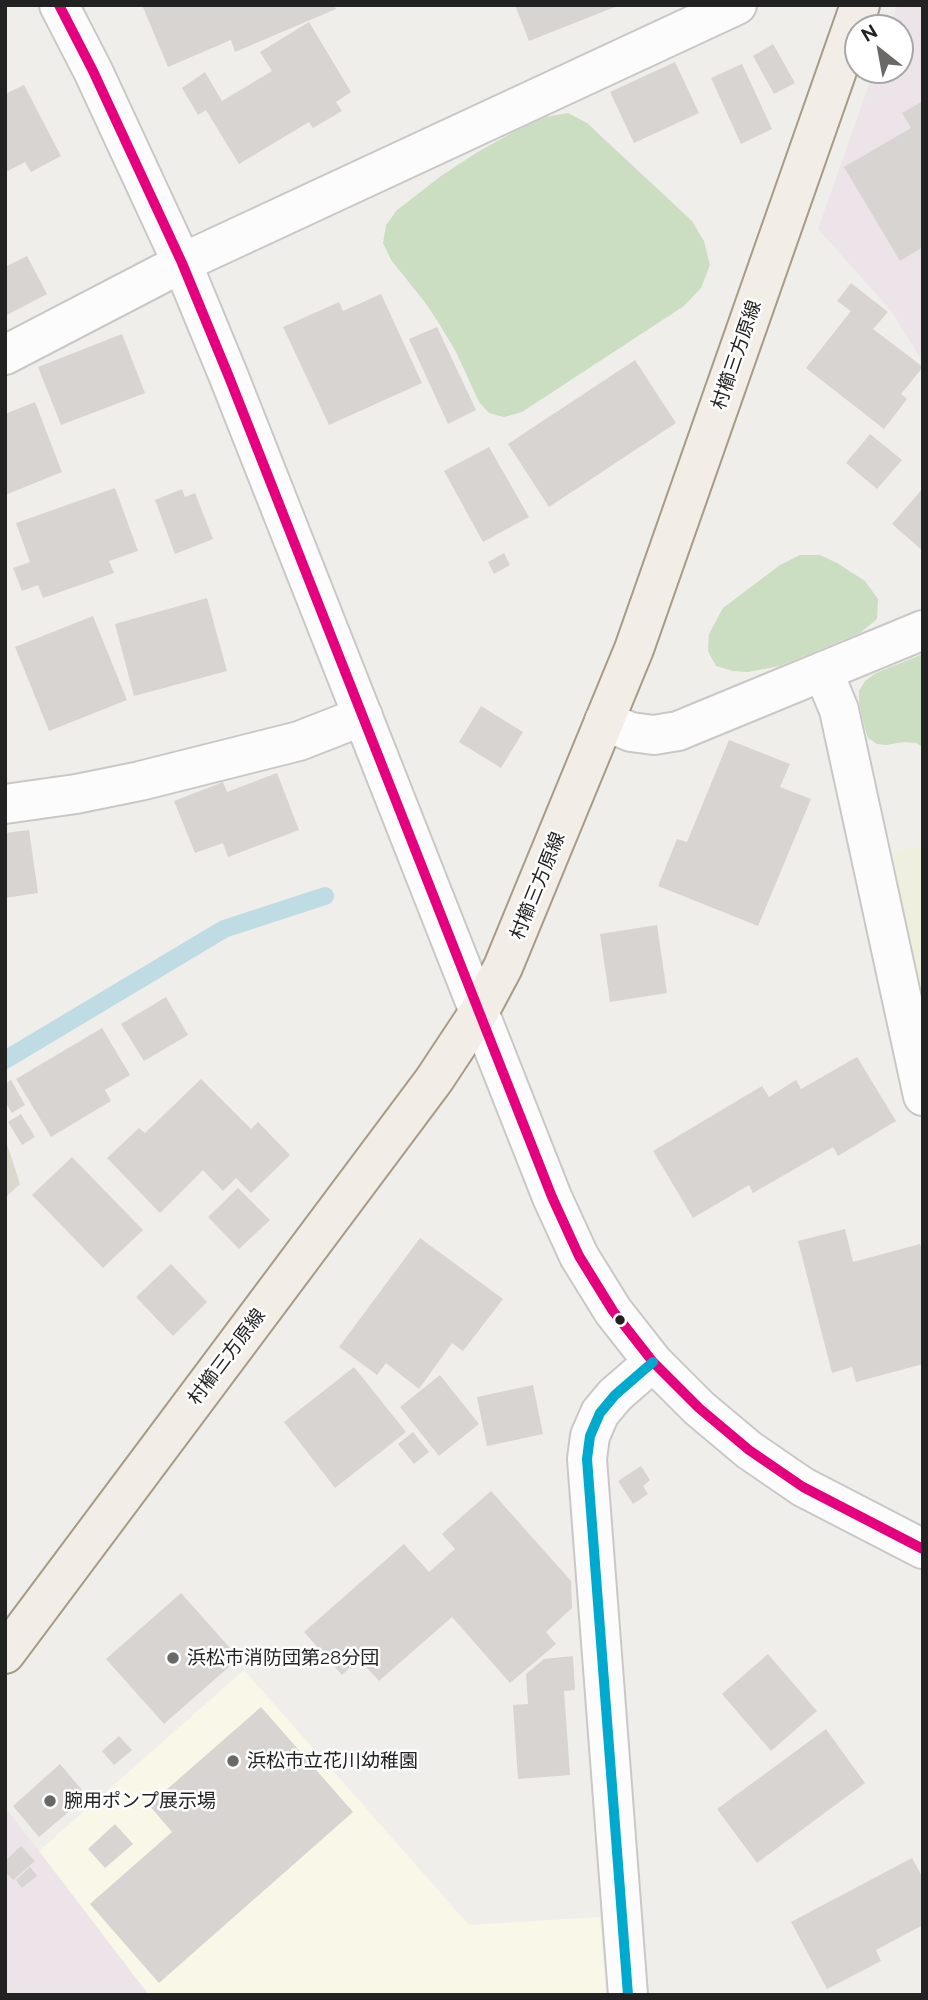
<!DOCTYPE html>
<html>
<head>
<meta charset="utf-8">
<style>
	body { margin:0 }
	#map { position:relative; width:928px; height:2000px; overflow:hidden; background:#f0eeeb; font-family:Raleway,sans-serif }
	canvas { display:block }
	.frame { position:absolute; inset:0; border:7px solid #222; pointer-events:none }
	.north { position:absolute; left:844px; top:14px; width:70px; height:70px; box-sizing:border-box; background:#fff; border:2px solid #a7a7a7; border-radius:50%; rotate:329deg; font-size:19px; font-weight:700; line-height:28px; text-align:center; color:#222 }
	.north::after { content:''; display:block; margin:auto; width:24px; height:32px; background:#6a6968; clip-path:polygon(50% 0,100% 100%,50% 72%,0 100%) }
</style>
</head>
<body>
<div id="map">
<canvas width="928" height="2000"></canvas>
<div class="frame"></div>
<div class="north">N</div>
</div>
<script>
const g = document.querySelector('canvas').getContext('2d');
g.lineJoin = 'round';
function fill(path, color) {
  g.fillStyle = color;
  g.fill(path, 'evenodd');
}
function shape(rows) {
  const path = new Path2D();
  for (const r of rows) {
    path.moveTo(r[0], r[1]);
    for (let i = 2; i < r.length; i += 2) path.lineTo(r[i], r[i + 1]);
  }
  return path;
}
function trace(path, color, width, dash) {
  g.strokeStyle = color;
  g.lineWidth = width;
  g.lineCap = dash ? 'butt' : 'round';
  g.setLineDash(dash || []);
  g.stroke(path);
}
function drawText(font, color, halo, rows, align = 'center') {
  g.font = font + ' Raleway,"Noto Sans JP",sans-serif';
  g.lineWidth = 5;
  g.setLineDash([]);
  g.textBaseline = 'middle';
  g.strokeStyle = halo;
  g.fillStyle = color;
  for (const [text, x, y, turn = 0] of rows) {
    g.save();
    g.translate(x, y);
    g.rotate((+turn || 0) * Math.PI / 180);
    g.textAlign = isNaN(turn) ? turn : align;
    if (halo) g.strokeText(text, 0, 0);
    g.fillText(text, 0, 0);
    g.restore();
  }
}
const industrial = shape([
	[897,5,923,5,923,363,892,312,818,229,874,70,900,70,900,28,889,28],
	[5,1807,39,1851,149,1995,5,1995]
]);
const education = shape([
	[244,1670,469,1925,600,1917,606,1995,149,1995,39,1851]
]);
const construction = shape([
	[5,1138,20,1184,5,1198]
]);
const farmland = shape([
	[923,845,923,1002,891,852]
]);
const forest = shape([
	[568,113,587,123,692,221,704,241,710,265,701,288,684,306,522,412,504,417,489,413,479,402,456,352,440,325,424,301,391,260,383,243,386,225,397,210,441,176,476,153,517,130,546,117],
	[800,555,820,555,837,563,865,581,878,599,877,619,860,633,780,666,748,672,733,671,716,666,708,651,709,634,723,608,780,565],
	[923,654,923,747,916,743,904,742,886,745,877,744,868,738,865,729,859,703,859,691,865,681,876,673]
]);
const stream = shape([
	[5,1060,224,929,325,896]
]);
const building = shape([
	[142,5,334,5,336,9,235,52,231,40,168,67],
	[515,5,620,5,529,41],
	[309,22,351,92,336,102,342,111,313,128,309,122,239,164,206,110,198,115,182,88,205,72,222,101,272,71,260,52],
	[773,44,795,83,774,94,753,56],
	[675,62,699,113,634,143,610,92],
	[742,64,772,129,741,144,711,78],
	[24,85,61,156,31,172,25,162,6,172,5,94],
	[923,101,923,247,900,261,844,167,911,128,902,113],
	[27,256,47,294,5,316,5,267],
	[851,283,888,312,873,329,923,367,901,394,907,399,884,429,806,368,851,311,837,301],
	[381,294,422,383,329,425,283,327,339,302,343,311],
	[437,327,476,410,448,424,409,339],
	[122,334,145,393,61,425,38,367],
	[635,360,676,423,549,507,508,444],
	[35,402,62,472,5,495,5,414],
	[870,434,902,460,877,489,846,463],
	[489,447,529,517,483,542,444,471],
	[115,488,138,551,109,561,114,573,43,598,38,585,22,591,13,568,30,562,16,523],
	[923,488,923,551,892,524],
	[182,489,185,497,195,493,213,539,175,554,155,500],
	[504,553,510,565,494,574,488,562],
	[207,598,227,671,134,696,115,624],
	[93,616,127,700,49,731,15,647],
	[481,706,523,732,501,768,459,742],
	[729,740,790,764,780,787,811,799,758,926,658,886,677,839,687,842],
	[277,773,299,830,228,857,223,843,195,853,174,801,223,782,227,792],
	[29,830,38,893,5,898,5,833],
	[657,925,667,993,610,1002,600,934],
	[166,997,188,1035,144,1061,121,1024],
	[102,1028,130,1075,105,1090,111,1101,51,1137,16,1079],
	[857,1057,896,1121,838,1156,833,1147,753,1193,749,1185,693,1218,653,1151,762,1086,769,1097,796,1080,801,1089],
	[201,1079,251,1129,258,1122,290,1155,251,1193,236,1178,223,1191,203,1170,160,1213,107,1158,139,1128,145,1133],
	[11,1080,25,1105,12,1113,5,1102,5,1084],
	[21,1114,35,1137,22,1145,8,1122],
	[72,1157,143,1230,103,1268,32,1195],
	[238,1188,270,1220,239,1249,208,1217],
	[845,1229,853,1262,920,1244,923,1253,923,1364,856,1382,852,1367,832,1373,798,1241],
	[420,1238,503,1299,463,1351,452,1343,419,1389,386,1363,377,1375,339,1347],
	[171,1264,207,1302,173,1336,136,1297],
	[354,1367,406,1432,335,1488,284,1422],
	[440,1375,479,1424,439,1456,400,1407],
	[533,1385,543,1434,487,1446,477,1397],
	[413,1432,429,1452,414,1464,398,1444],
	[641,1466,650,1480,643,1486,648,1494,633,1504,618,1481],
	[491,1491,571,1581,572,1608,546,1632,556,1644,510,1683,452,1617,379,1681,359,1659,342,1675,304,1632,404,1544,429,1572,455,1549,442,1534],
	[181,1593,239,1658,164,1724,106,1659],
	[768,1654,817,1711,771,1751,722,1694],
	[573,1656,575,1690,564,1691,570,1775,518,1779,513,1705,528,1704,526,1674,544,1659],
	[261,1707,353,1812,159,1983,90,1904,172,1832,149,1805],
	[826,1729,865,1783,757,1863,717,1809],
	[119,1736,132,1750,114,1765,102,1751],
	[60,1764,87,1796,39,1837,13,1806],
	[115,1824,133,1844,105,1868,88,1849],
	[21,1846,35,1861,13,1880,5,1872,5,1861],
	[912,1858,923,1878,923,1925,876,1950,881,1961,827,1989,791,1922],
	[30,1867,37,1876,22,1888,16,1880]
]);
const minor = shape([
	[59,5,93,71,182,263,229,377,552,1197,579,1256,613,1311,653,1362,699,1408,749,1450,803,1487,923,1549],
	[5,355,182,263,737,5],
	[823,671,839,710,923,1096],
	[604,721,631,732,654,735,678,731,923,630],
	[5,804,76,794,140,781,299,741,363,716],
	[628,1995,587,1459,590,1436,600,1413,615,1395,653,1362]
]);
const major = shape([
	[5,1654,434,1080,479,1012,503,967,634,649,860,5]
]);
const bus1 = shape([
	[59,5,93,71,182,263,229,377,552,1197,579,1256,613,1311,653,1362,699,1408,749,1450,803,1487,923,1549]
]);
const bus2 = shape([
	[628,1995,587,1459,590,1436,600,1413,615,1395,653,1362]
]);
const markers = [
	[620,1320,6,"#222"],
	[173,1658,7,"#6a6968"],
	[233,1761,7,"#6a6968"],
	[50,1801,7,"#6a6968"]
];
const streetNames = [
	["村櫛三方原線",737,355,-71],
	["村櫛三方原線",538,886,-68],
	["村櫛三方原線",227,1357,-53]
];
const poiNames = [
	["浜松市消防団第28分団",187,1658],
	["浜松市立花川幼稚園",247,1761],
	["腕用ポンプ展示場",64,1801]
];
fill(industrial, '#ede4e9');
fill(education, '#f8f7e8');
fill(construction, '#d9d9cd');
fill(farmland, '#efefdf');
fill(forest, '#cbdec1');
trace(stream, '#bfdbe3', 18);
fill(building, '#d7d4d2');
trace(minor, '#c9c8c7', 42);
trace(major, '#a79c86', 42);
trace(minor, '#fdfcfc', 38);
trace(major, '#f3ede7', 38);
trace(bus1, '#e5007d', 10);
trace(bus2, '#00a9ce', 10);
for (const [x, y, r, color] of markers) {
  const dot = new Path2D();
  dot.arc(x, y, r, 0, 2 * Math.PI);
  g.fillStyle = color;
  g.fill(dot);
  trace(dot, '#fff', 2.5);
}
drawText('19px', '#222', '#fff', streetNames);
drawText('19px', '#222', '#fff', poiNames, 'left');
</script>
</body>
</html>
